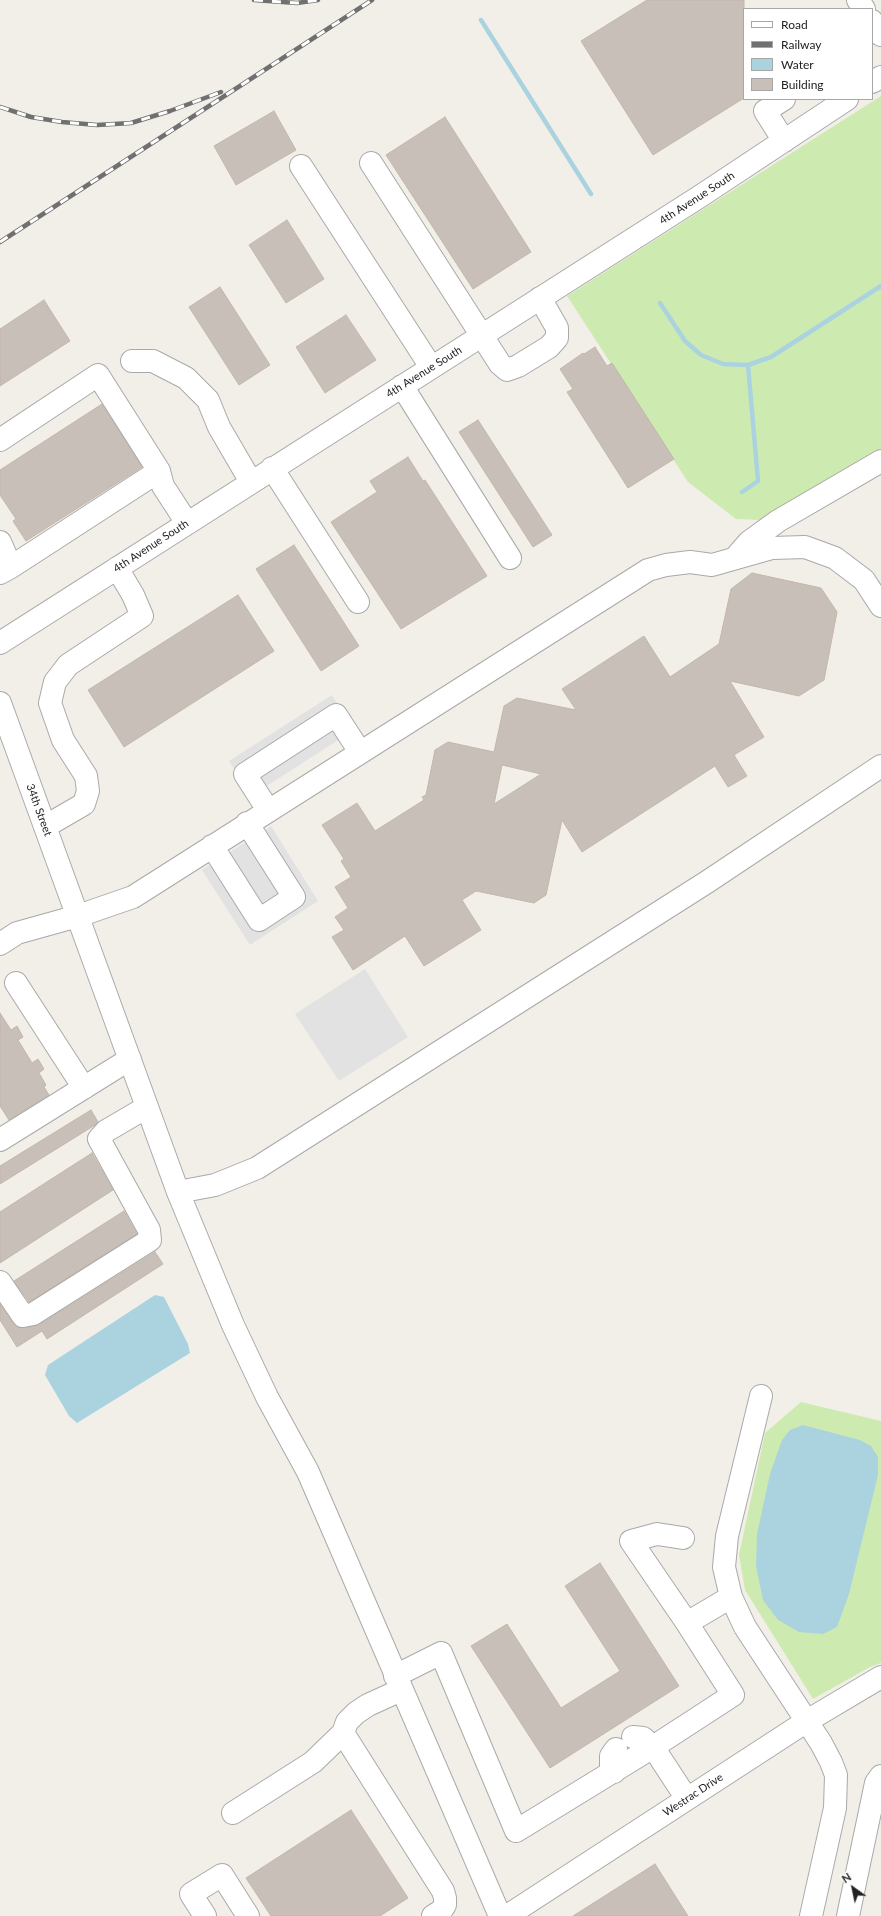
<!DOCTYPE html>
<html>
<head>
<meta charset="utf-8">
<style>
	body { margin:0 }
	#map { position:relative; width:881px; height:1916px; overflow:hidden; background:#f2efe9; font-family:Lato,sans-serif }
	canvas { display:block }
	.legend { position:absolute; left:743px; top:8px; width:130px; height:92px; box-sizing:border-box; background:#fff; border:1px solid #a7a7a7; margin:0; padding:5px 7px; list-style:none; font-size:12px; color:#222 }
	.legend li { display:flex; align-items:center; gap:8px; height:20px }
	.legend b { width:20px; border:1px solid #a7a7a7 }
	.north { position:absolute; left:833px; top:1868px; width:40px; height:40px; -webkit-text-stroke:3px #fff; paint-order:stroke; rotate:327deg; font-size:11px; font-weight:700; line-height:16px; text-align:center; color:#222 }
	.north::after { content:''; display:block; margin:auto; width:14px; height:18px; background:#222; clip-path:polygon(50% 0,100% 100%,50% 72%,0 100%) }
</style>
</head>
<body>
<div id="map">
<canvas width="881" height="1916"></canvas>
<ul class="legend">
<li><b style="height:5px;background:#fff"></b>Road</li>
<li><b style="height:5px;background:#707070"></b>Railway</li>
<li><b style="height:11px;background:#aad3df"></b>Water</li>
<li><b style="height:11px;background:#c7bfb8"></b>Building</li>
</ul>
<div class="north">N</div>
</div>
<script>
const g = document.querySelector('canvas').getContext('2d');
g.lineJoin = 'round';
function fill(path, color) {
  g.fillStyle = color;
  g.fill(path, 'evenodd');
}
function shape(rows) {
  const path = new Path2D();
  for (const r of rows) {
    path.moveTo(r[0], r[1]);
    for (let i = 2; i < r.length; i += 2) path.lineTo(r[i], r[i + 1]);
  }
  return path;
}
function trace(path, color, width, dash) {
  g.strokeStyle = color;
  g.lineWidth = width;
  g.lineCap = dash ? 'butt' : 'round';
  g.setLineDash(dash || []);
  g.stroke(path);
}
function drawText(font, color, halo, rows, align = 'center') {
  g.font = font + ' Lato,sans-serif';
  g.lineWidth = 3;
  g.setLineDash([]);
  g.textBaseline = 'middle';
  g.strokeStyle = halo;
  g.fillStyle = color;
  for (const [text, x, y, turn = 0] of rows) {
    g.save();
    g.translate(x, y);
    g.rotate((+turn || 0) * Math.PI / 180);
    g.textAlign = isNaN(turn) ? turn : align;
    if (halo) g.strokeText(text, 0, 0);
    g.fillText(text, 0, 0);
    g.restore();
  }
}
const grass = shape([
	[881,96,881,449,762,520,736,519,688,482,567,296],
	[801,1402,881,1421,881,1663,870,1667,813,1699,745,1590,739,1555,765,1433]
]);
const parking = shape([
	[332,695,354,730,251,796,229,761],
	[271,826,318,901,250,945,202,870],
	[365,969,408,1037,339,1081,295,1014]
]);
const water = shape([
	[155,1295,164,1297,188,1344,190,1353,77,1423,69,1416,45,1375,48,1365],
	[803,1425,860,1440,871,1446,878,1457,878,1475,849,1594,837,1627,823,1634,799,1632,778,1620,763,1600,756,1566,757,1534,770,1474,782,1440,790,1430]
]);
const stream = shape([
	[481,20,591,194],
	[660,303,685,341,701,355,723,364,748,365,771,357,881,286],
	[742,492,758,481,748,365]
]);
const building = shape([
	[647,0,744,0,744,98,653,155,581,41,647,0],
	[274,111,296,150,236,185,214,146,274,111],
	[445,117,531,252,473,289,386,155,445,117],
	[287,220,324,279,286,303,249,245,287,220],
	[220,287,270,365,239,385,189,307,220,287],
	[44,300,70,341,0,386,0,329,44,300],
	[346,315,376,360,325,393,296,347,346,315],
	[595,347,607,366,612,363,674,459,628,488,567,392,573,389,560,369,583,353,584,354,595,347],
	[102,404,142,467,26,541,13,521,16,519,0,495,0,470,102,404],
	[478,420,552,535,533,547,459,432,478,420],
	[408,457,423,481,425,480,487,576,401,629,331,522,377,492,370,481,408,457],
	[294,545,359,646,321,671,256,569,294,545],
	[752,573,821,588,837,612,824,680,799,696,730,681,764,737,734,755,747,776,728,787,715,766,582,852,562,820,546,895,534,903,476,891,462,900,481,930,424,966,405,936,353,970,332,937,344,930,335,917,348,908,335,887,351,877,341,861,344,859,322,825,357,803,375,831,424,800,422,797,426,795,435,750,448,742,494,752,504,706,517,698,576,710,562,689,644,636,670,677,719,644,731,589,752,573],
	[502,765,541,774,494,804,502,765],
	[238,595,274,651,124,747,88,690,238,595],
	[0,1013,11,1030,17,1026,23,1037,18,1040,32,1063,38,1059,44,1069,39,1073,46,1085,44,1087,49,1095,9,1120,0,1106,0,1013],
	[91,1110,98,1122,95,1125,0,1184,0,1166,91,1110],
	[92,1153,113,1190,0,1263,0,1212,92,1153],
	[124,1211,137,1234,29,1302,14,1281,124,1211],
	[155,1252,163,1264,47,1339,42,1331,17,1347,0,1320,0,1304,13,1323,18,1327,25,1328,39,1325,155,1252],
	[600,1563,679,1686,550,1768,471,1646,507,1624,561,1708,620,1671,565,1586,600,1563],
	[351,1810,408,1898,380,1916,271,1916,246,1878,351,1810],
	[655,1864,688,1916,573,1916,655,1864]
]);
const minor = shape([
	[858,0,864,9],
	[872,21,881,35],
	[872,82,881,77],
	[784,99,765,111,784,141],
	[371,163,500,364,507,370,518,366,549,347,557,338,557,328,540,298],
	[301,166,431,367],
	[132,361,153,361,186,378,208,400,219,427,251,482],
	[402,386,510,558],
	[0,440,98,375,159,471,163,486,187,523],
	[272,468,358,602],
	[0,542,11,567],
	[735,558,749,542,778,521,881,461],
	[0,573,11,567,159,471],
	[0,643,699,197,847,99],
	[0,703,178,1192,233,1325,267,1397,308,1472,500,1916],
	[268,810,245,774,336,715,360,752],
	[46,826,84,804,88,791,86,776,63,740,50,703,55,682,68,665,142,616,133,595,117,568],
	[212,846,259,920,294,897,247,823],
	[0,944,17,933,78,916,133,897,648,570,666,565,690,562,712,565,772,548,805,547,835,558,864,580,881,606],
	[16,983,84,1088],
	[0,1140,130,1059],
	[178,1192,215,1185,257,1168,707,882,881,766],
	[0,1282,23,1316,33,1314,150,1240,149,1230,99,1139,106,1131,147,1107],
	[761,1396,727,1536,724,1567,731,1597,745,1627,821,1743,831,1762,836,1775,835,1808,811,1916],
	[687,1623,731,1597],
	[395,1676,441,1653,516,1831,653,1747,687,1799],
	[401,1690,368,1705,356,1713,347,1722,343,1733,443,1891,445,1898,445,1905,441,1911,433,1916],
	[633,1737,643,1738,653,1747,733,1695,687,1623,631,1541,657,1534,683,1538],
	[614,1772,611,1767,611,1756,616,1749],
	[233,1813,313,1762,343,1733],
	[205,1916,191,1894,222,1875,248,1916],
	[507,1916,807,1721,881,1677],
	[848,1916,876,1783,881,1776]
]);
const rail = shape([
	[254,0,297,3,318,0],
	[0,107,31,117,62,122,97,125,131,123,170,111,221,92],
	[0,242,372,0]
]);
const streetNames = [
	["4th Avenue South",697,198,-33],
	["4th Avenue South",424,372,-32],
	["4th Avenue South",151,546,-33],
	["34th Street",39,810,70],
	["Westrac Drive",693,1795,-33]
];
fill(grass, '#cdebb0');
fill(parking, '#e2e2e2');
fill(water, '#aad3df');
trace(stream, '#aad3df', 4.5);
fill(building, '#c7bfb8');
trace(building, '#c4b6ab', 1);
trace(minor, '#a9a9a9', 24);
trace(minor, '#fff', 22);
trace(rail, '#707070', 4.5);
trace(rail, '#fff', 3, [9]);
drawText('11px', '#222', '#fff', streetNames);
</script>
</body>
</html>
